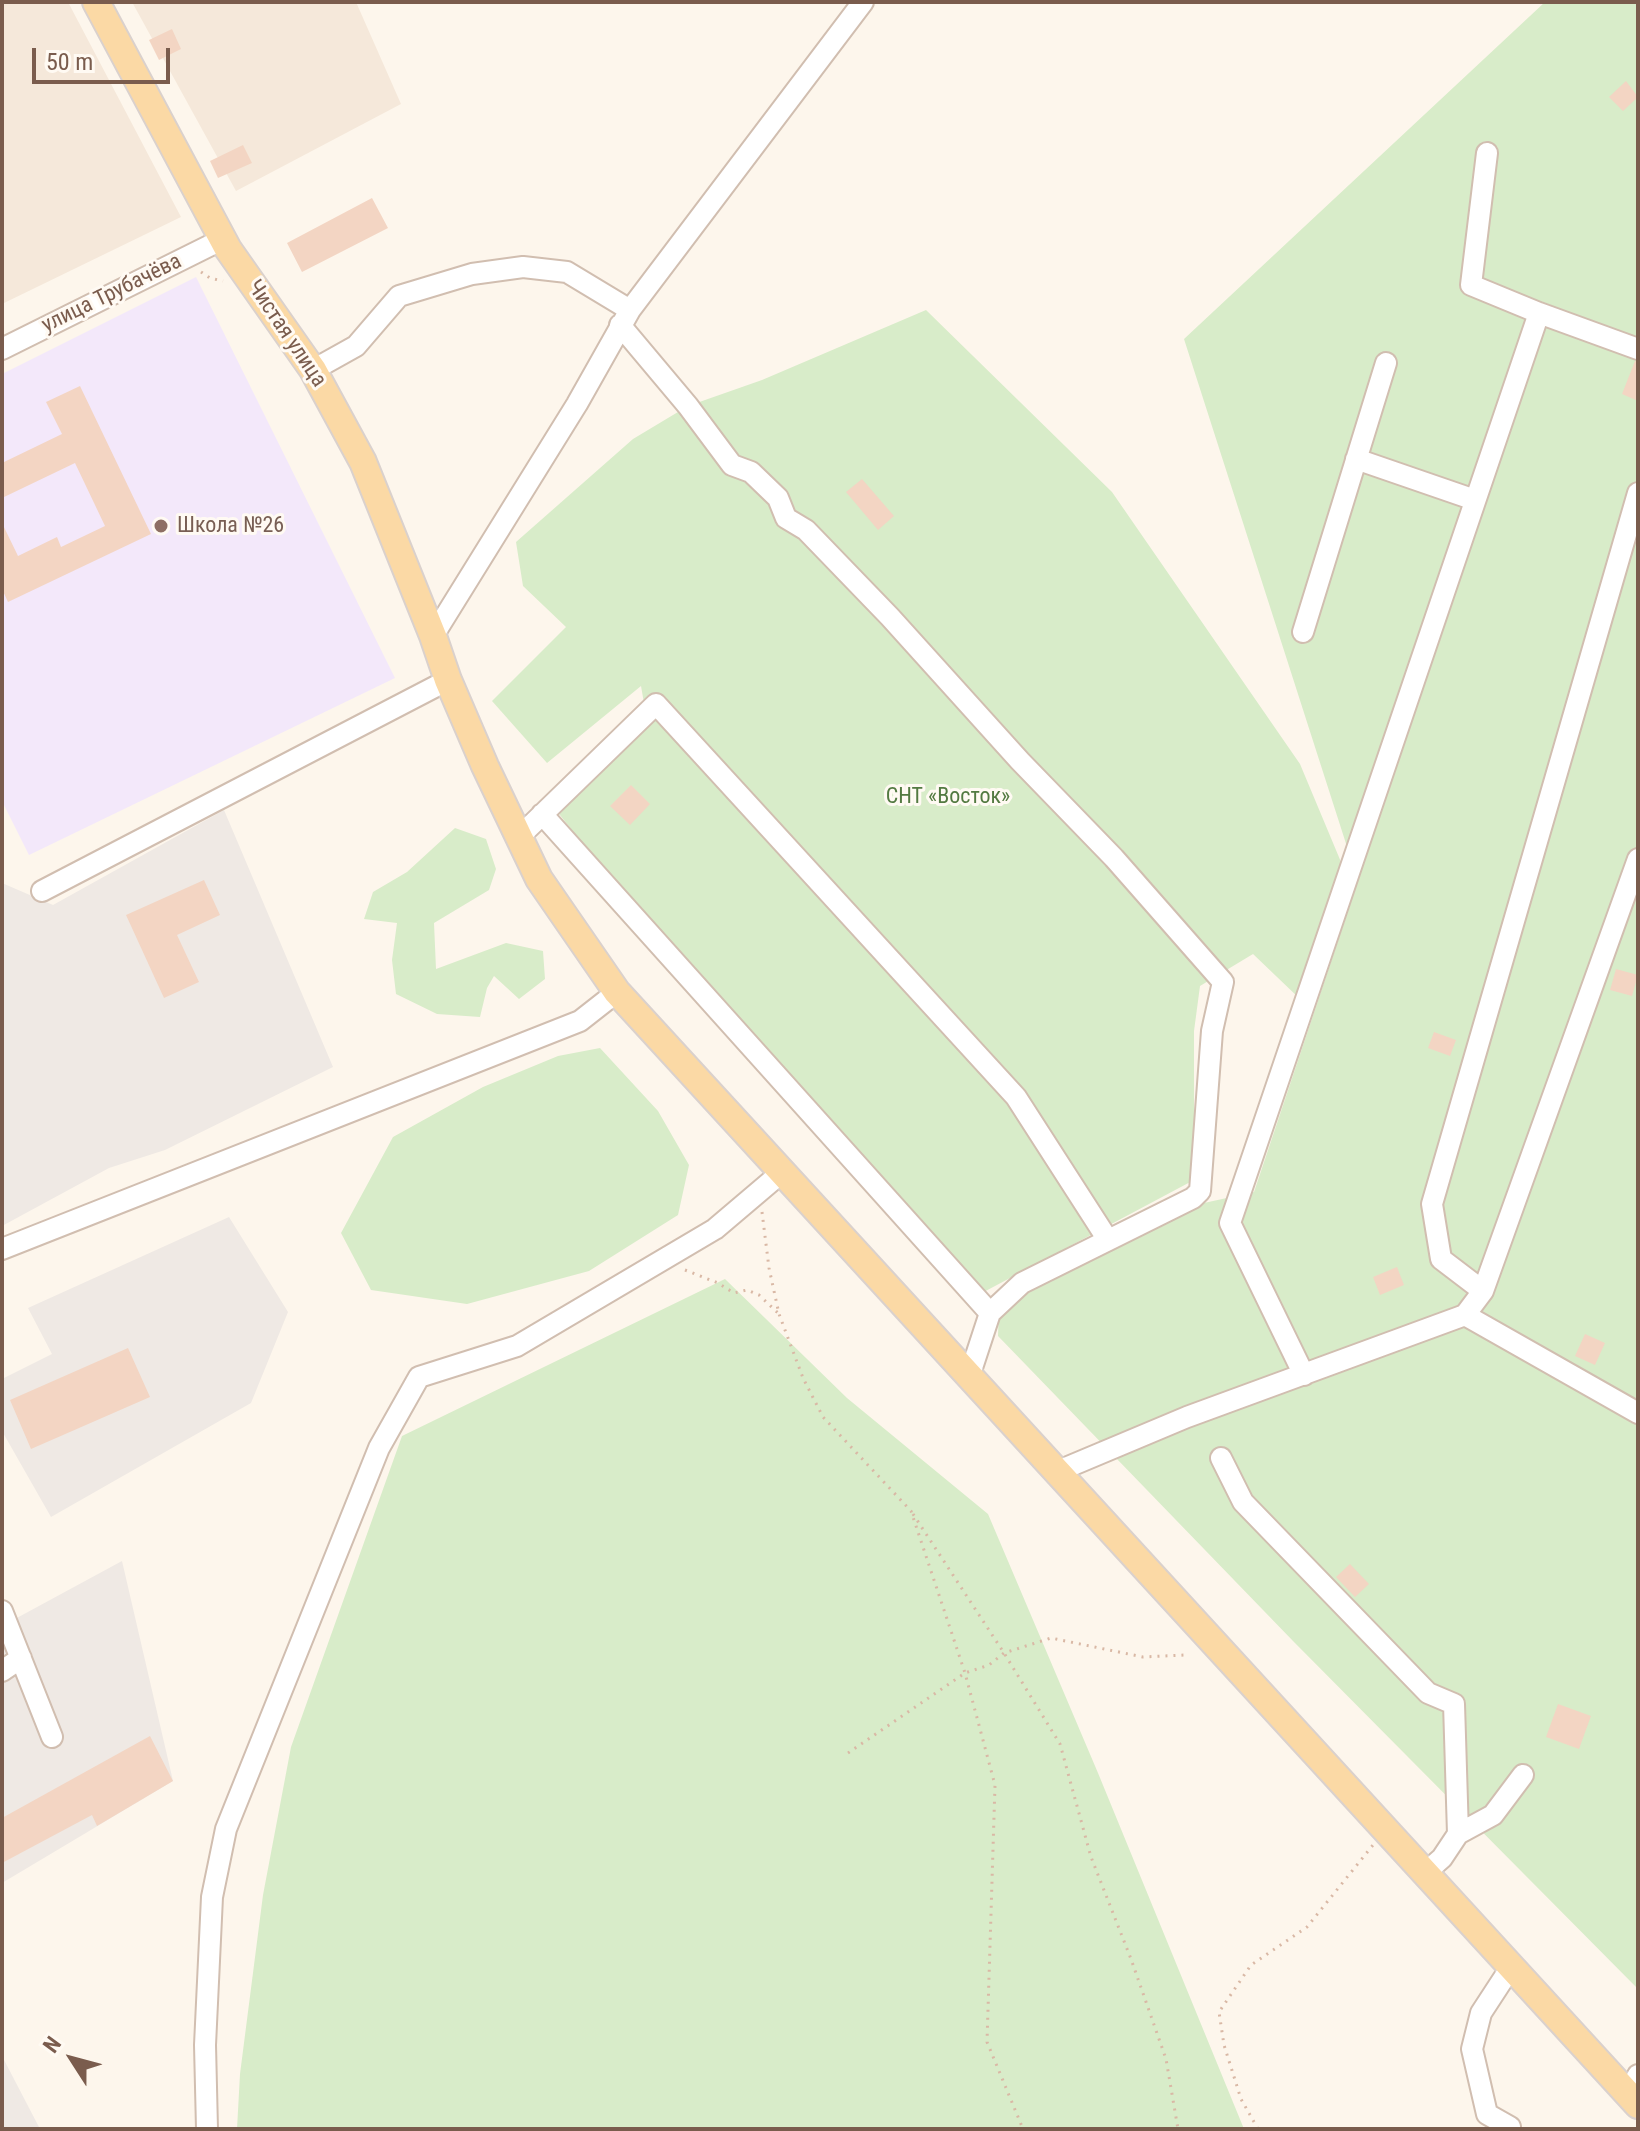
<!DOCTYPE html>
<html>
<head>
<meta charset="utf-8">
<style>
	body { margin:0 }
	#map { position:relative; width:1640px; height:2131px; overflow:hidden; background:#fdf6ec; font-family:"Roboto Condensed",sans-serif }
	canvas { display:block }
	.frame { position:absolute; inset:0; border:4px solid #7a5c4d; pointer-events:none }
	.north { position:absolute; left:32px; top:2019px; width:80px; height:80px; -webkit-text-stroke:6px #fffaf3; paint-order:stroke; rotate:306deg; font-size:22px; font-weight:700; line-height:32px; text-align:center; color:#7a5c4d }
	.north::after { content:''; display:block; margin:auto; width:28px; height:36px; background:#7a5c4d; clip-path:polygon(50% 0,100% 100%,50% 72%,0 100%) }
	.scale { position:absolute; left:32px; top:48px; width:138px; height:36px; box-sizing:border-box; border:4px solid #7a5c4d; border-top:0; padding-left:10px; font-size:24px; line-height:28px; white-space:nowrap; color:#7a5c4d; -webkit-text-stroke:6px #fffaf3; paint-order:stroke }
</style>
</head>
<body>
<div id="map">
<canvas width="1640" height="2131"></canvas>
<div class="frame"></div>
<div class="north">N</div>
<div class="scale">50 m</div>
</div>
<script>
const g = document.querySelector('canvas').getContext('2d');
g.lineJoin = 'round';
function fill(path, color) {
  g.fillStyle = color;
  g.fill(path, 'evenodd');
}
function shape(rows) {
  const path = new Path2D();
  for (const r of rows) {
    path.moveTo(r[0], r[1]);
    for (let i = 2; i < r.length; i += 2) path.lineTo(r[i], r[i + 1]);
  }
  return path;
}
function trace(path, color, width, dash) {
  g.strokeStyle = color;
  g.lineWidth = width;
  g.lineCap = dash ? 'butt' : 'round';
  g.setLineDash(dash || []);
  g.stroke(path);
}
function drawText(font, color, halo, rows, align = 'center') {
  g.font = font + ' "Roboto Condensed",sans-serif';
  g.lineWidth = 6;
  g.setLineDash([]);
  g.textBaseline = 'middle';
  g.strokeStyle = halo;
  g.fillStyle = color;
  for (const [text, x, y, turn = 0] of rows) {
    g.save();
    g.translate(x, y);
    g.rotate((+turn || 0) * Math.PI / 180);
    g.textAlign = isNaN(turn) ? turn : align;
    if (halo) g.strokeText(text, 0, 0);
    g.fillText(text, 0, 0);
    g.restore();
  }
}
const residential = shape([
	[2,2,68,2,181,217,2,304],
	[132,2,356,2,401,104,236,191]
]);
const industrial = shape([
	[224,810,333,1067,165,1150,109,1168,2,1226,2,883,53,905],
	[229,1217,288,1312,251,1403,51,1517,2,1431,2,1379,52,1354,28,1308],
	[122,1561,173,1781,2,1883,2,1626],
	[2,2056,40,2129,2,2129]
]);
const education = shape([
	[196,277,395,678,29,855,2,801,2,374]
]);
const green = shape([
	[1545,2,1638,2,1638,1989,1293,1641,998,1336,999,1307,1030,1279,1204,1203,1254,1192,1358,881,1184,339],
	[926,310,1112,492,1300,764,1341,862,1337,896,1300,999,1253,954,1200,986,1194,1031,1194,1180,980,1294,632,906,556,810,648,726,641,686,547,763,492,701,566,627,523,586,516,542,633,439,688,406,762,380],
	[455,828,486,839,496,869,489,890,434,923,436,969,506,943,543,951,545,979,519,999,494,976,487,988,480,1017,437,1014,396,994,392,960,397,923,364,919,373,892,407,872],
	[600,1048,658,1111,689,1165,678,1215,589,1271,467,1304,371,1290,341,1233,393,1137,483,1087,558,1056],
	[725,1279,847,1398,988,1514,1098,1773,1244,2129,237,2129,240,2074,263,1895,291,1747,402,1436]
]);
const building = shape([
	[172,29,181,49,159,60,149,40],
	[1626,81,1638,97,1623,111,1609,97],
	[243,145,252,163,218,178,210,161],
	[372,198,388,228,302,272,287,243],
	[1635,361,1638,362,1638,401,1622,394],
	[80,386,151,534,8,602,2,589,2,523,18,556,57,537,61,547,105,526,75,463,2,498,2,463,62,434,46,402],
	[862,479,894,516,878,530,846,492],
	[631,785,650,804,630,825,610,806],
	[204,880,220,915,177,935,199,982,164,998,126,915],
	[1616,969,1638,975,1632,996,1610,990],
	[1434,1032,1456,1040,1450,1056,1428,1048],
	[1397,1267,1404,1285,1380,1295,1373,1277],
	[1585,1334,1605,1343,1595,1365,1575,1356],
	[128,1348,150,1397,31,1449,10,1400],
	[1350,1564,1369,1584,1355,1597,1336,1577],
	[1558,1704,1591,1716,1579,1749,1546,1737],
	[150,1736,173,1781,97,1826,92,1815,2,1863,2,1818]
]);
const path = shape([
	[201,272,210,278,223,281],
	[762,1212,769,1268,779,1314,803,1378,823,1417,911,1511,965,1673,995,1785,987,2042,1023,2129],
	[685,1270,718,1283,734,1293,747,1290,759,1295,779,1314],
	[913,1514,1004,1653,1060,1744,1091,1857,1131,1959,1166,2059,1178,2129],
	[848,1753,965,1673,989,1665,1004,1653,1051,1638,1143,1657,1185,1655],
	[1258,2129,1241,2099,1224,2045,1219,2012,1251,1965,1307,1927,1373,1845]
]);
const minor = shape([
	[1487,153,1471,285,1539,313,1638,349],
	[620,325,688,406,732,465,751,472,778,498,786,518,806,530,890,617,1020,761,1114,858,1223,982,1212,1031,1200,1191,1193,1198,1022,1283,990,1313,969,1377],
	[2,349,223,239],
	[313,370,356,346,399,296,472,274,523,267,567,272,630,310],
	[1356,459,1475,500],
	[1303,632,1386,363],
	[433,636,577,404,630,310,863,2],
	[542,814,990,1313],
	[519,837,656,704,1016,1097,1108,1240],
	[1638,859,1483,1291,1465,1315,1638,1413],
	[42,891,448,680],
	[2,1249,580,1021,617,992],
	[1483,1291,1441,1259,1432,1204,1638,493],
	[1304,1375,1230,1223,1539,313],
	[1221,1458,1243,1502,1428,1693,1454,1704,1458,1834,1442,1858,1425,1873],
	[1056,1472,1187,1417,1465,1315],
	[2,1611,52,1737],
	[2,1671,21,1658],
	[1458,1834,1493,1815,1523,1775],
	[1628,2094,1638,2075],
	[1510,2127,1487,2114,1472,2049,1481,2013,1511,1967],
	[207,2129,205,2045,212,1897,226,1829,379,1448,419,1377,517,1346,715,1229,781,1173]
]);
const major = shape([
	[96,2,228,249,313,370,363,462,433,636,448,680,485,766,539,879,617,992,1638,2105]
]);
const markers = [
	[161,526,8,"#8d6e63"]
];
const streetNames = [
	["улица Трубачёва",112,294,-26],
	["Чистая улица",286,334,56]
];
const educationNames = [
	["Школа №26",177,526]
];
const parkNames = [
	["СНТ «Восток»",948,797]
];
fill(residential, '#f5e8da');
fill(industrial, '#efe9e4');
fill(education, '#f3e8fa');
fill(green, '#d8ecc9');
fill(building, '#f3d5c3');
trace(minor, '#d1beb0', 24);
trace(major, '#dad1cd', 30);
trace(path, '#d9b8a5', 3, [2, 6]);
trace(minor, '#fff', 20);
trace(major, '#fbd9a5', 26);
for (const [x, y, r, color] of markers) {
  const dot = new Path2D();
  dot.arc(x, y, r, 0, 2 * Math.PI);
  g.fillStyle = color;
  g.fill(dot);
  trace(dot, '#fffaf3', 3);
}
drawText('22px', '#7a5c4d', '#fffaf3', streetNames);
drawText('22px', '#785e54', '#fffaf3', educationNames, 'left');
drawText('22px', '#537a41', '#fffaf3', parkNames);
</script>
</body>
</html>
